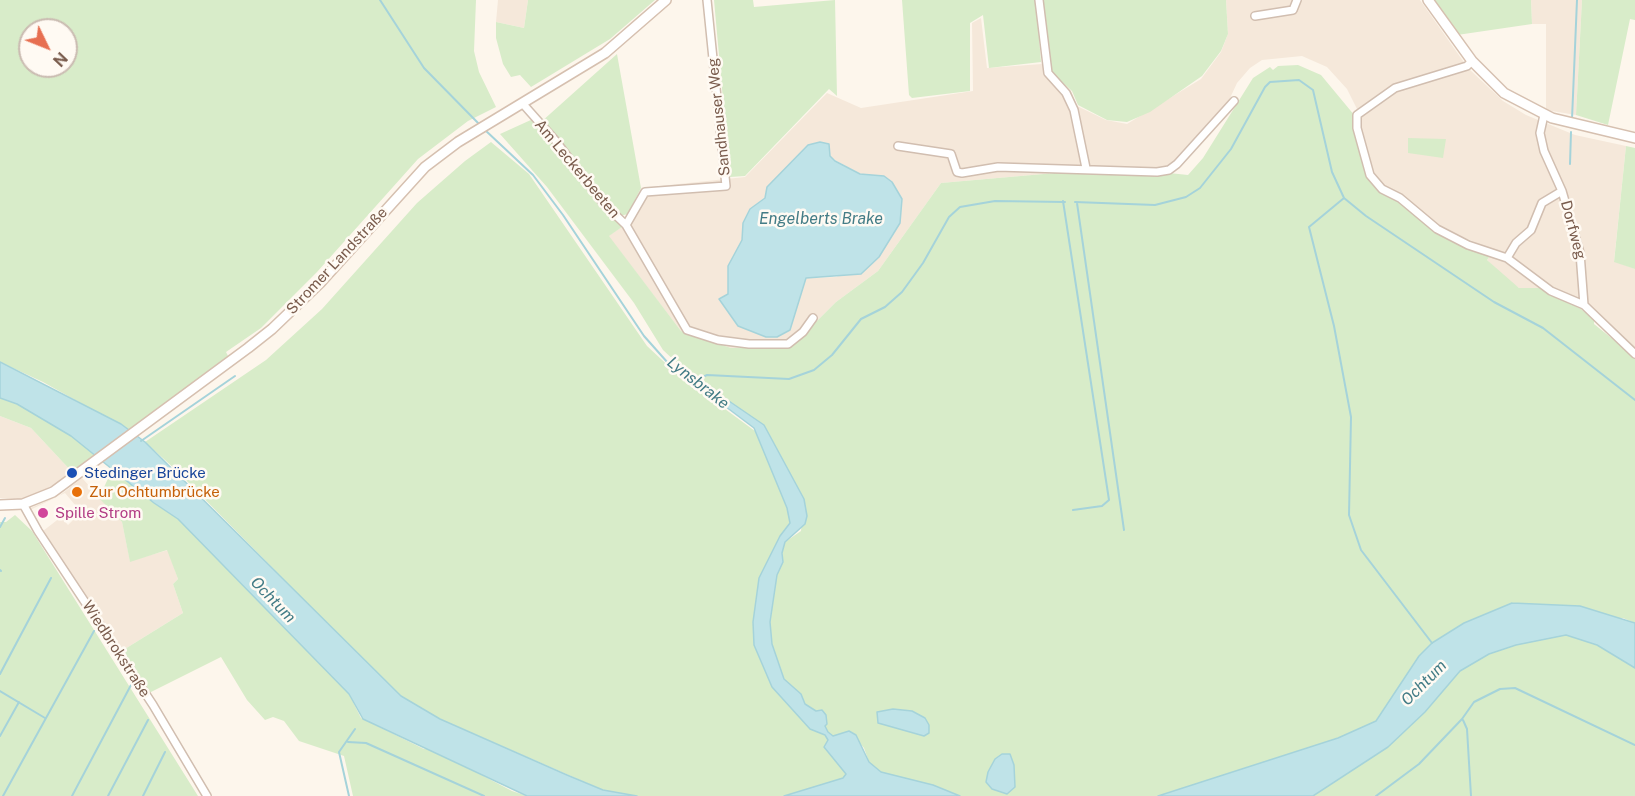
<!DOCTYPE html>
<html>
<head>
<meta charset="utf-8">
<style>
	body { margin:0 }
	#map { position:relative; width:1635px; height:796px; overflow:hidden; background:#fdf6ec; font-family:"Public Sans",sans-serif }
	canvas { display:block }
	.north { position:absolute; left:18px; top:18px; width:60px; height:60px; box-sizing:border-box; background:#fffaf3; border:2px solid #cabbb1; border-radius:50%; rotate:133deg; font-size:16px; font-weight:700; line-height:24px; text-align:center; color:#7a5c4d }
	.north::after { content:''; display:block; margin:auto; width:21px; height:27px; background:#e76f51; clip-path:polygon(50% 0,100% 100%,50% 72%,0 100%) }
</style>
</head>
<body>
<div id="map">
<canvas width="1635" height="796"></canvas>
<div class="north">N</div>
</div>
<script>
const g = document.querySelector('canvas').getContext('2d');
g.lineJoin = 'round';
function fill(path, color) {
  g.fillStyle = color;
  g.fill(path, 'evenodd');
}
function shape(rows) {
  const path = new Path2D();
  for (const r of rows) {
    path.moveTo(r[0], r[1]);
    for (let i = 2; i < r.length; i += 2) path.lineTo(r[i], r[i + 1]);
  }
  return path;
}
function trace(path, color, width, dash) {
  g.strokeStyle = color;
  g.lineWidth = width;
  g.lineCap = dash ? 'butt' : 'round';
  g.setLineDash(dash || []);
  g.stroke(path);
}
function drawText(font, color, halo, rows, align = 'center') {
  g.font = font + ' "Public Sans",sans-serif';
  g.lineWidth = 5;
  g.setLineDash([]);
  g.textBaseline = 'middle';
  g.strokeStyle = halo;
  g.fillStyle = color;
  for (const [text, x, y, turn = 0] of rows) {
    g.save();
    g.translate(x, y);
    g.rotate((+turn || 0) * Math.PI / 180);
    g.textAlign = isNaN(turn) ? turn : align;
    if (halo) g.strokeText(text, 0, 0);
    g.fillText(text, 0, 0);
    g.restore();
  }
}
const residential = shape([
	[498,0,528,0,524,28,496,22],
	[1226,0,1420,0,1468,68,1503,101,1526,115,1575,135,1626,146,1614,261,1635,269,1635,352,1590,308,1562,295,1505,255,1439,227,1385,189,1372,175,1360,134,1361,117,1347,89,1327,67,1302,56,1262,60,1250,68,1237,83,1224,111,1170,173,1134,175,1089,170,941,183,878,271,836,302,791,347,731,348,681,331,608,236,622,227,641,188,745,177,827,93,861,108,973,91,972,23,981,18,987,68,1042,64,1071,91,1077,106,1106,120,1127,124,1201,79,1221,52,1228,34],
	[808,145,860,174,884,176,837,277,806,278,790,330,766,337,719,299,728,295,728,266,742,240,743,223,750,209,765,197,767,187],
	[1531,0,1582,0,1576,115,1546,110,1546,24,1532,24],
	[1492,253,1506,260,1540,288,1519,288,1507,280,1487,260],
	[0,416,31,428,73,473,38,494,20,499,0,498],
	[82,478,122,522,130,561,168,550,178,579,173,584,183,613,120,652,28,509,59,496],
	[65,493,81,512,68,525,61,517,43,531,30,510]
]);
const green = shape([
	[0,0,476,0,474,51,479,72,496,107,468,121,418,159,317,272,261,328,226,352,228,356,129,430,43,382,0,362],
	[30,30,66,30,66,66,30,66],
	[528,0,655,0,610,39,531,87,520,75,511,77,503,64,496,38,496,22,524,28],
	[714,0,753,0,754,7,835,0,837,96,829,89,745,176,730,177],
	[902,0,1036,0,1041,62,989,68,983,15,970,23,970,91,912,98,909,95],
	[1043,0,1226,0,1228,34,1221,51,1202,76,1150,112,1127,122,1107,120,1078,105,1072,91,1051,72],
	[1433,0,1531,0,1532,24,1457,35],
	[1582,0,1635,0,1635,20,1630,19,1608,125,1576,115],
	[617,54,641,188,628,214,620,216,615,213,541,122],
	[1298,65,1321,75,1355,116,1365,168,1373,184,1431,226,1492,253,1487,260,1519,288,1540,288,1581,309,1594,320,1594,324,1635,357,1635,623,1623,618,1432,643,1419,656,1376,721,1338,738,1158,796,960,796,933,785,881,773,869,762,864,748,849,731,833,736,828,732,816,711,805,704,801,695,784,679,772,644,770,622,777,575,783,562,782,553,785,542,801,531,804,499,764,425,694,379,663,350,634,303,547,187,500,134,533,119,622,227,609,236,681,331,731,348,791,347,836,302,878,271,941,183,1089,170,1134,175,1169,173,1188,175,1203,158,1253,78,1270,67,1273,70,1278,66],
	[1408,138,1446,139,1443,158,1408,153],
	[491,142,529,174,647,346,676,373,759,434,787,508,790,523,780,536,759,578,772,687,810,729,820,730,825,735,828,740,824,747,846,774,843,778,784,796,637,796,603,790,440,719,401,696,385,682,176,470,145,442,266,360,322,309,417,203,465,161],
	[1626,146,1635,148,1635,269,1614,262],
	[0,398,17,404,71,436,96,455,73,473,31,428,0,416],
	[112,470,178,519,254,594,349,694,361,718,424,749,430,748,512,791,527,796,353,796,344,756,299,741,284,721,273,717,265,720,247,700,221,657,147,694,120,652,183,613,173,584,178,579,167,550,130,562,122,522,99,498],
	[15,515,32,531,198,796,0,796,0,522,6,522],
	[1566,635,1597,645,1635,668,1635,796,1313,796,1388,747,1425,712,1460,671,1489,654,1516,645]
]);
const water = shape([
	[820,142,829,144,830,156,835,161,860,174,884,176,892,182,902,199,900,223,879,257,861,274,806,278,790,330,777,337,766,337,738,326,719,299,728,294,728,266,742,240,743,223,750,209,765,198,767,187,808,145,820,142],
	[0,362,121,424,145,442,401,696,440,719,567,775,603,790,637,796,527,796,363,719,349,694,178,519,154,503,71,436,17,404,0,398,0,362],
	[681,373,707,386,764,425,804,499,807,516,805,524,785,542,782,553,783,562,777,575,770,622,772,644,784,679,801,694,805,704,816,711,822,710,826,715,827,724,825,726,828,732,833,736,849,731,856,735,869,762,881,772,933,785,960,796,784,796,843,778,846,774,824,747,828,740,825,735,810,729,772,687,754,645,753,622,759,578,780,536,790,523,787,508,754,428,681,373],
	[1512,603,1580,606,1635,623,1635,668,1597,645,1566,635,1516,645,1489,654,1460,671,1425,712,1388,747,1313,796,1158,796,1338,738,1376,721,1419,656,1432,643,1464,623,1512,603],
	[893,709,912,711,925,718,929,725,929,733,924,736,878,723,877,712,893,709],
	[1002,754,1010,754,1014,765,1015,787,1007,794,992,789,986,782,988,772,995,759,1002,754]
]);
const stream = shape([
	[380,0,424,68,481,126],
	[1572,119,1577,0],
	[485,130,533,175,563,215,644,336,668,363,681,374],
	[1570,164,1571,132],
	[1344,198,1309,227,1334,326,1351,417,1349,515,1361,550,1432,643],
	[1063,201,1109,500,1102,506,1073,510],
	[1075,202,1155,205,1186,197,1200,188,1231,149,1265,87,1270,82,1299,80,1313,90,1332,172,1344,198,1366,216,1494,302,1543,328,1635,400],
	[1077,203,1124,530],
	[694,381,707,375,789,379,814,370,832,355,861,319,885,307,902,292,923,263,949,217,960,207,995,201,1065,202],
	[141,441,235,376],
	[0,527,5,518],
	[0,570,1,571],
	[0,674,51,578],
	[0,691,45,718],
	[1463,720,1467,729,1471,796],
	[0,736,19,702],
	[348,742,366,743,484,796],
	[3,796,94,631],
	[72,796,131,685],
	[108,796,148,720],
	[143,796,165,752],
	[349,796,339,752,355,729],
	[1376,796,1419,764,1462,719,1474,702,1500,689,1515,688,1635,745]
]);
const minor = shape([
	[1039,0,1048,73,1066,93,1074,110,1086,168],
	[1255,16,1293,10,1297,0],
	[1472,61,1467,66,1395,88,1357,115,1357,128,1370,175,1382,189,1400,198,1437,229,1468,245,1507,258,1551,291,1584,305,1635,354],
	[523,104,555,140,603,203,626,225,687,330,718,340,749,344,788,344,803,332,813,318],
	[1544,115,1540,133,1544,151,1562,191,1580,253,1584,305],
	[898,146,951,154,957,172,962,173,998,167,1157,172,1169,170,1177,164,1234,101],
	[626,225,645,192,726,186,707,0],
	[1507,258,1516,243,1531,230,1542,203,1562,191],
	[23,504,38,531,153,705,207,796]
]);
const secondary = shape([
	[1428,0,1472,61,1504,93,1552,118,1635,138],
	[0,505,23,504,53,492,248,348,272,329,320,283,425,167,458,142,605,53,666,0]
]);
const markers = [
	[72,473,6,"#1a4fb4"],
	[77,492,6,"#e8710a"],
	[43,513,6,"#d1479c"]
];
const streetNames = [
	["Sandhauser Weg",719,117,-96],
	["Am Leckerbeeten",577,169,50],
	["Dorfweg",1573,230,75],
	["Stromer Landstraße",337,261,-47],
	["Wiedbrokstraße",116,649,57]
];
const transitNames = [
	["Stedinger Brücke",84,473]
];
const foodNames = [
	["Zur Ochtumbrücke",89,492]
];
const hotelNames = [
	["Spille Strom",55,513]
];
const waterNames = [
	["Engelberts Brake",821,219],
	["Lynsbrake",698,383,38],
	["Ochtum",273,600,46],
	["Ochtum",1424,683,-45]
];
fill(residential, '#f5e8da');
fill(green, '#d8ecc9');
fill(water, '#bfe3e8');
trace(water, '#a5d3da', 1.5);
trace(stream, '#a5d3da', 2);
trace(minor, '#d1beb0', 10);
trace(secondary, '#d6c0b0', 12);
trace(minor, '#fff', 7);
trace(secondary, '#fff', 9);
for (const [x, y, r, color] of markers) {
  const dot = new Path2D();
  dot.arc(x, y, r, 0, 2 * Math.PI);
  g.fillStyle = color;
  g.fill(dot);
  trace(dot, '#fffaf3', 2);
}
drawText('15px', '#7a5c4d', '#fffaf3', streetNames);
drawText('15px', '#164399', '#fffaf3', transitNames, 'left');
drawText('15px', '#c56008', '#fffaf3', foodNames, 'left');
drawText('15px', '#b23c85', '#fffaf3', hotelNames, 'left');
drawText('italic 16px', '#437c86', '#fffaf3', waterNames);
</script>
</body>
</html>
